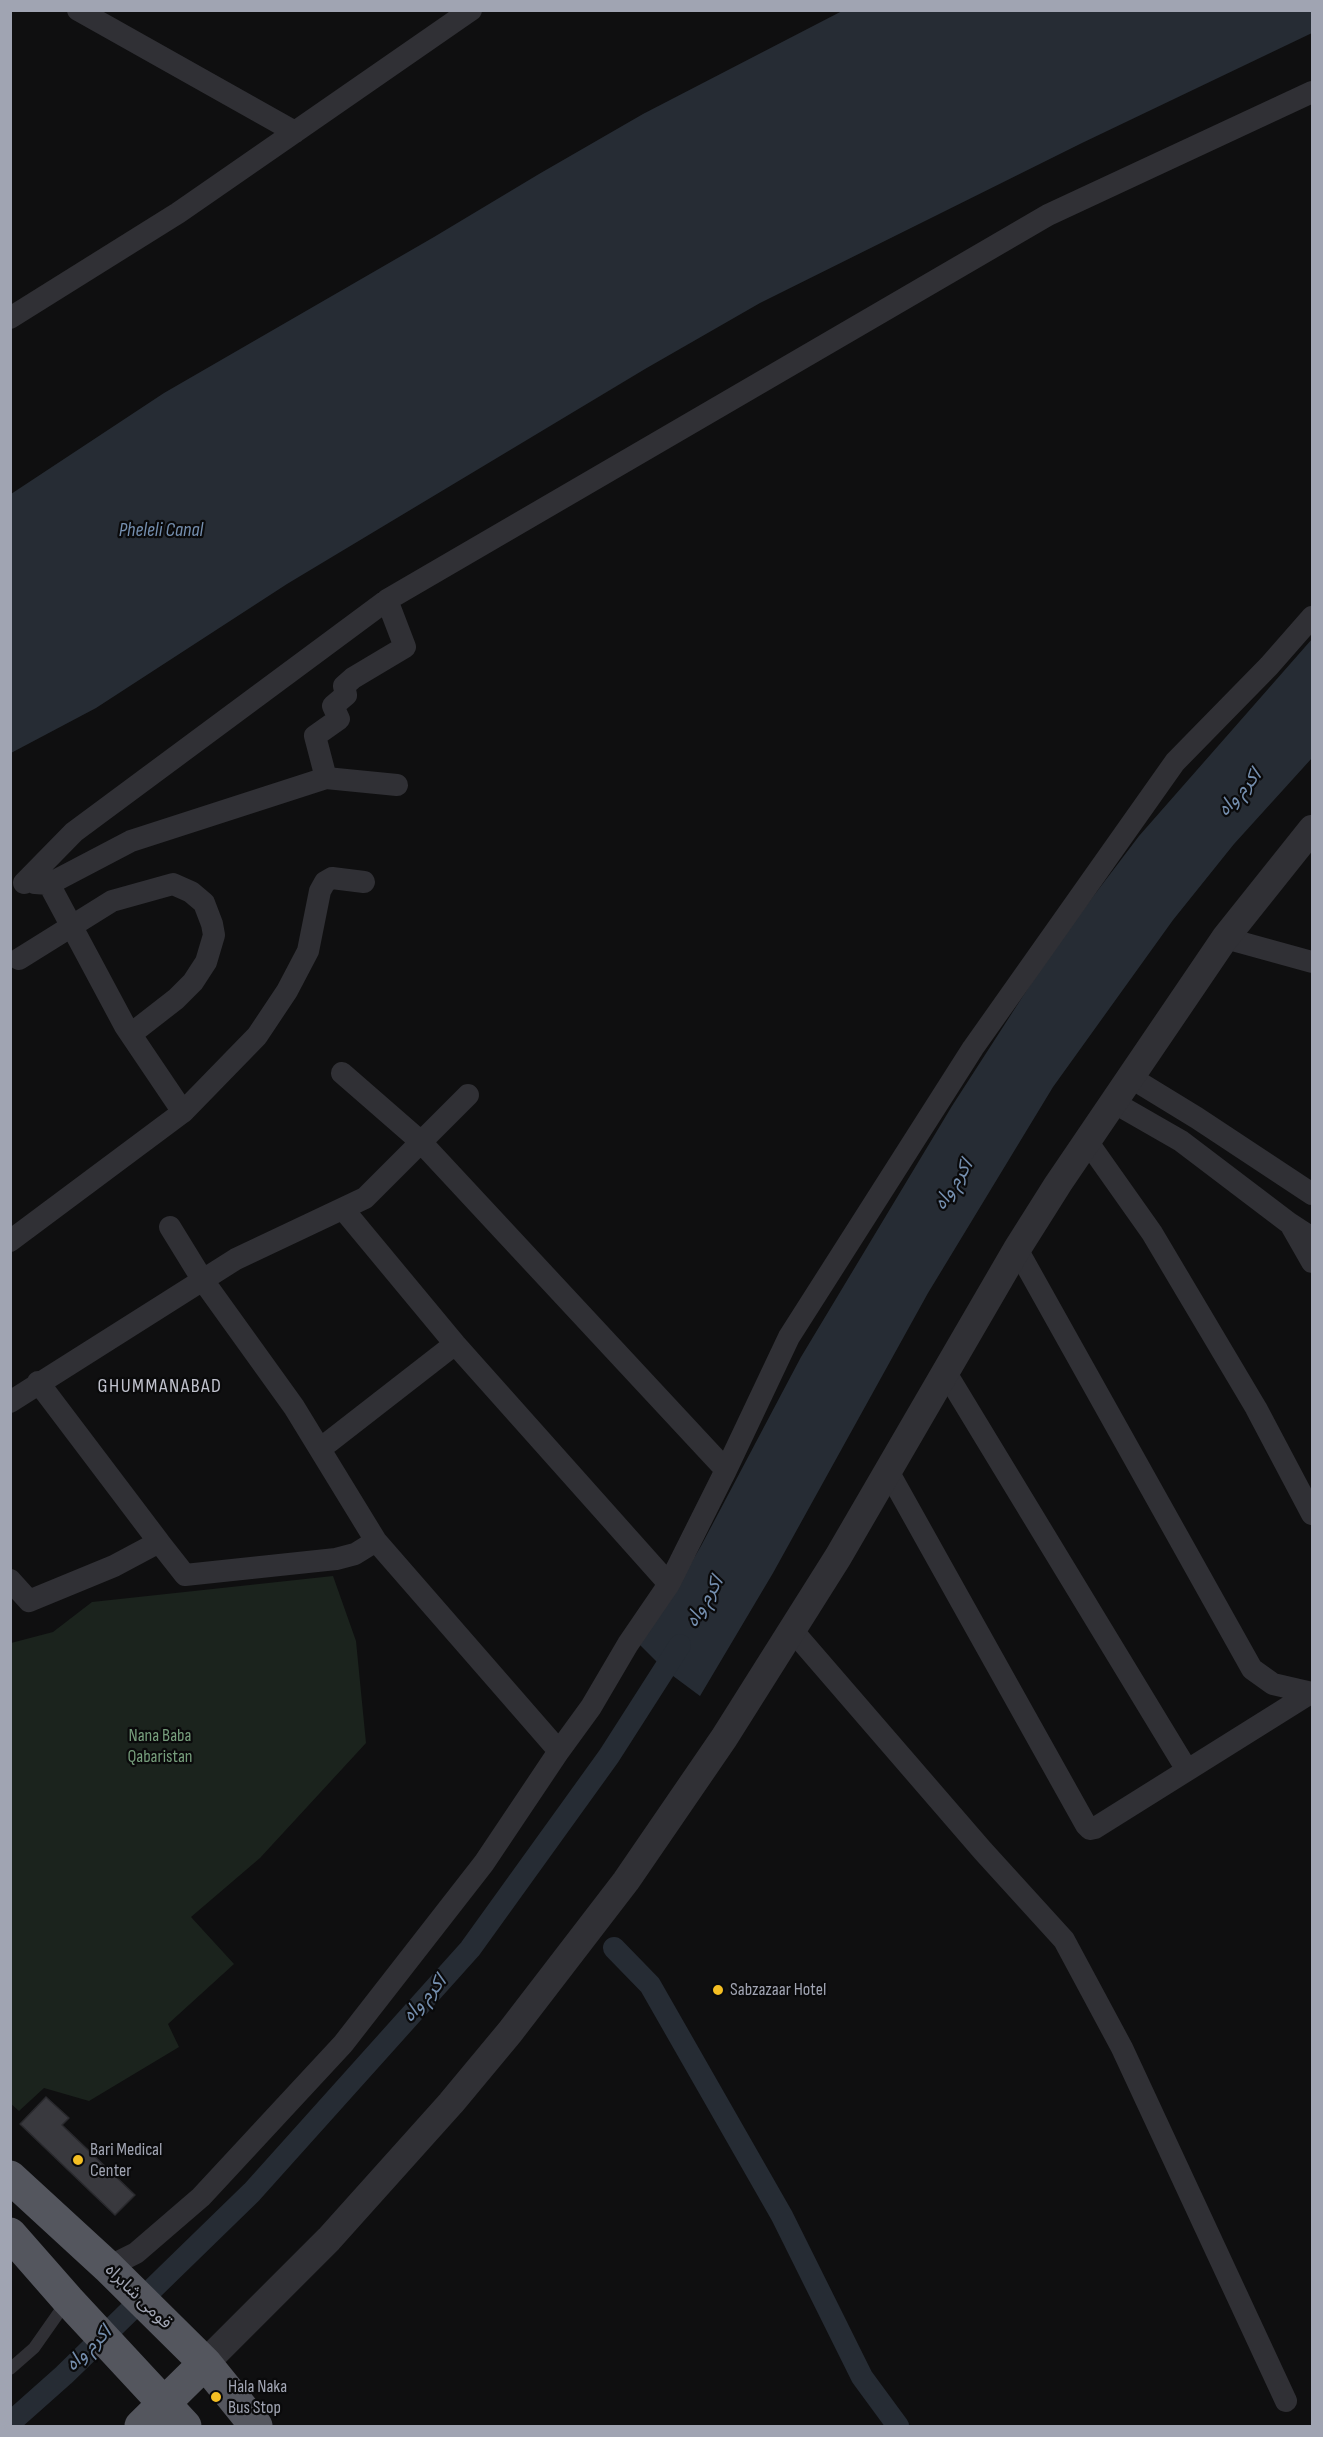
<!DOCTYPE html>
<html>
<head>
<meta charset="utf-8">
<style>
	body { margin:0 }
	#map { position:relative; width:1323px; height:2437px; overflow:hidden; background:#0f0f10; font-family:"Sofia Sans Condensed",sans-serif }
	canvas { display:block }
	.frame { position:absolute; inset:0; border:12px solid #a0a4b2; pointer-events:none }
</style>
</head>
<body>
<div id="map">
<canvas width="1323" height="2437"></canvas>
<div class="frame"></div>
</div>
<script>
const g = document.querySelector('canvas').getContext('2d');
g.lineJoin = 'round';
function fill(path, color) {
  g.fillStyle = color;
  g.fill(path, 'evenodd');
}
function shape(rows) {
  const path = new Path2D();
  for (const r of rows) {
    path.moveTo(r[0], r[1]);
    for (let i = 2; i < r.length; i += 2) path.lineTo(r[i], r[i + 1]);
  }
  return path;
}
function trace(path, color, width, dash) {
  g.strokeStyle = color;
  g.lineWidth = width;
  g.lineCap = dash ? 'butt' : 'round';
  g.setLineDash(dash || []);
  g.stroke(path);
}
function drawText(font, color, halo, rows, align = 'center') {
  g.font = font + ' "Sofia Sans Condensed","Noto Sans Arabic",sans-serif';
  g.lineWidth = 4.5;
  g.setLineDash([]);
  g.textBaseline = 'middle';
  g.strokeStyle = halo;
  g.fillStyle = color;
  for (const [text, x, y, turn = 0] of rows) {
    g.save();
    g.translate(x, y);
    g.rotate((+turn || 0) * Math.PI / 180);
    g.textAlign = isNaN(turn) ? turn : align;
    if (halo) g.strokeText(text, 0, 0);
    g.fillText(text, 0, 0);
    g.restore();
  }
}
const green = shape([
	[333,1576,356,1641,366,1743,260,1858,191,1917,234,1964,168,2024,179,2047,89,2101,44,2088,19,2111,10,2103,11,1643,53,1632,92,1602]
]);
const water = shape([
	[844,10,1312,10,1312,33,1082,143,760,303,645,369,287,584,96,708,11,753,11,494,164,393,434,237,539,174,643,114],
	[1312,639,1312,758,1234,844,1173,920,1053,1087,928,1293,773,1573,700,1696,665,1670,639,1644,664,1609,701,1546,801,1357,952,1106,1054,948,1139,836]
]);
const canal = shape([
	[614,1948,650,1985,782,2216,862,2377,898,2426],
	[10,2423,64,2375,252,2192,470,1949,609,1756,680,1645]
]);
const building = shape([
	[46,2097,69,2118,62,2125,135,2195,115,2215,20,2124,46,2097]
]);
const service = shape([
	[10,2369,34,2348,67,2301]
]);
const minor = shape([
	[78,10,295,132],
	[10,318,178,213,471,10],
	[326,778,315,736,339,719,333,706,346,695,344,686,353,678,405,647,387,600],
	[24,883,74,832,387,600,1048,215,1312,92],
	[35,883,49,884,131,841,326,778,397,785],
	[1225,938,1312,962],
	[19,959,112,901,173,884,191,892,204,903,212,924,214,935,206,962,193,982,176,999,131,1034],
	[342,1073,420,1141,726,1470,669,1584],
	[1130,1077,1197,1118,1312,1194],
	[1113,1102,1181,1141,1289,1223,1312,1238],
	[183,1112,257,1036,287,991,308,951,320,891,325,882,332,878,364,882],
	[1087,1141,1152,1233,1256,1408,1312,1514],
	[343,1209,455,1344,669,1584,628,1644,591,1707,559,1751],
	[1292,1227,1312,1262],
	[10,1241,183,1112,125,1026,49,884],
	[1017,1249,1252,1669,1273,1684,1312,1693],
	[946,1373,1187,1770],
	[10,1402,236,1259,365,1198,468,1095],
	[320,1449,455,1344],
	[726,1470,789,1337,973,1048,1175,762,1269,666,1312,617],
	[888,1471,1086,1825,1090,1829,1095,1828,1309,1694],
	[159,1542,185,1575,336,1559,355,1554,376,1541],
	[10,1580,29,1601,114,1566,159,1542,38,1382],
	[792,1630,983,1851,1064,1940,1122,2048,1286,2401],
	[108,2267,136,2253,201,2197,343,2044,484,1863,559,1751,376,1541,294,1407,202,1279,170,1227]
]);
const tertiary = shape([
	[205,2363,329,2239,451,2103,510,2032,626,1881,724,1738,838,1557,1017,1249,1058,1184,1225,938,1312,829]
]);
const trunk = shape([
	[10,2177,108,2267,205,2363,256,2426],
	[10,2234,68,2300,185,2426],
	[141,2426,205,2363]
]);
const markers = [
	[718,1990,6,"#f5bf23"],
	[78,2160,6,"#f5bf23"],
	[216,2397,6,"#f5bf23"]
];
const parkNames = [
	["Nana Baba",160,1736],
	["Qabaristan",160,1757]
];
const poiNames = [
	["Sabzazaar Hotel",730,1990],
	["Bari Medical",90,2150],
	["Center",90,2171],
	["Hala Naka",228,2387],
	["Bus Stop",228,2408]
];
const streetNames = [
	["قومی شاہراہ",138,2297,44]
];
const waterNames = [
	["Pheleli Canal",161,531],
	["اکرم واہ",1240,793,-48],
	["اکرم واہ",954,1185,-57],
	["اکرم واہ",705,1602,-59],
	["اکرم واہ",425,1999,-48],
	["اکرم واہ",89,2349,-44]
];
const neighbourhoodNames = [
	["GHUMMANABAD",160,1387]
];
fill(green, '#1b231d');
fill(water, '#262c34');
trace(canal, '#262c34', 22);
fill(building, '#39393e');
trace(building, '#29292d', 1.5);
trace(service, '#303035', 12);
trace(minor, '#303035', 22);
trace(tertiary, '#303035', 28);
trace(trunk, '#54565e', 33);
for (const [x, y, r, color] of markers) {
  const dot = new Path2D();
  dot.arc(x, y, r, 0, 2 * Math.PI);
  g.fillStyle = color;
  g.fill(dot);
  trace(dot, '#0a0a0b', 2);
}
drawText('18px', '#769e7c', '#0a0a0b', parkNames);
drawText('18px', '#a0a4b2', '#0a0a0b', poiNames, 'left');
drawText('18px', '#a0a4b2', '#0a0a0b', streetNames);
drawText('italic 20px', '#758faf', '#0a0a0b', waterNames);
g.letterSpacing = '1.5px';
drawText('20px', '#c1c3ce', '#0a0a0b', neighbourhoodNames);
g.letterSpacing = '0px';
</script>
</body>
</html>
